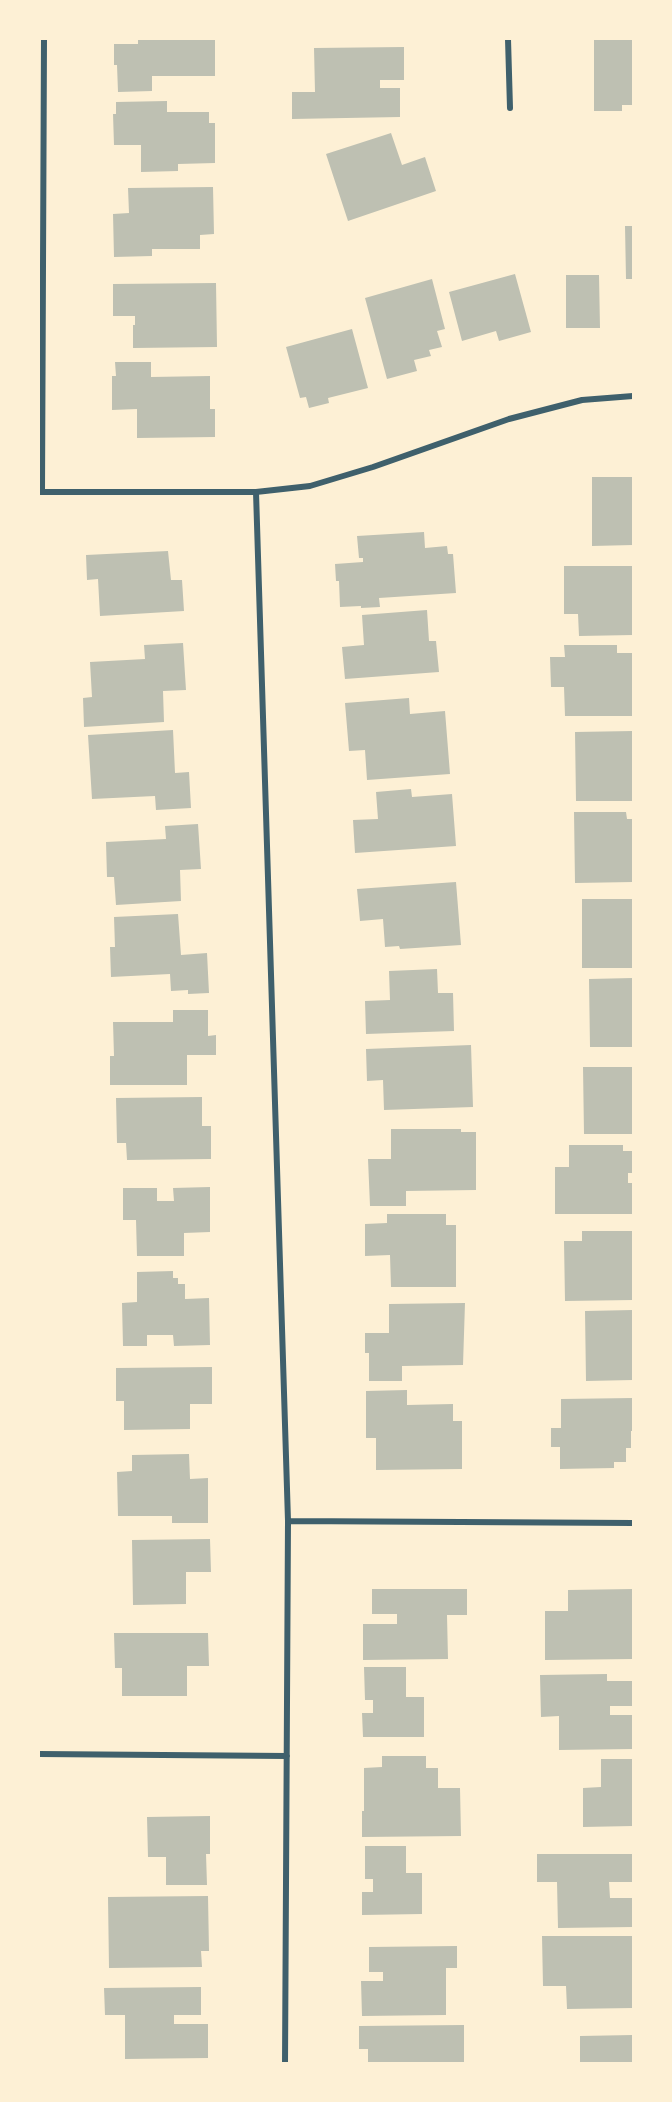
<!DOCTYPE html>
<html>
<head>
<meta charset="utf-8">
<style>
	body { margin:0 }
	#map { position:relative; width:672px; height:2102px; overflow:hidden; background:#fdf0d5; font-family:"Times New Roman",serif }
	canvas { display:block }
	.frame { position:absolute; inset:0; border:40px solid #fdf0d5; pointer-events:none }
</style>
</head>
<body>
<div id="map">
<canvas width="672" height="2102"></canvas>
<div class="frame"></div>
</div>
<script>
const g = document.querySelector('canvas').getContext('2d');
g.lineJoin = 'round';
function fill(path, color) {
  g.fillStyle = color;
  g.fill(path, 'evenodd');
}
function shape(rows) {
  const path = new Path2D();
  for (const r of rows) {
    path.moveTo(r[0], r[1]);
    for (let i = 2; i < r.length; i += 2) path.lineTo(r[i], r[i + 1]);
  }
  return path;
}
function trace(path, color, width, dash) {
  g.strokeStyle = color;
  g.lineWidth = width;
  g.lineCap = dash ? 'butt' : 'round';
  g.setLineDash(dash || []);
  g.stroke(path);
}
const building = shape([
	[138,39,215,39,215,76,152,76,152,91,118,92,117,65,114,65,114,44,138,44],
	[594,39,633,39,633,105,622,105,622,111,594,111],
	[404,47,404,80,380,80,380,88,400,88,400,117,292,119,292,92,315,92,314,48],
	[167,101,167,112,209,112,209,123,215,123,215,163,178,164,178,171,141,172,141,145,114,145,113,114,116,114,116,102],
	[391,133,402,165,425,157,436,191,348,221,326,154],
	[213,187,214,234,200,235,200,249,152,249,152,256,114,257,113,214,129,213,128,188],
	[625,226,633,226,633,279,626,279],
	[515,274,531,332,499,341,496,331,462,341,449,292],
	[566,275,599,275,600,328,566,328],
	[432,279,445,329,437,331,442,347,429,350,431,356,414,360,417,371,387,379,365,298],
	[216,283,217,347,133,348,133,325,135,325,135,316,113,316,113,284],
	[352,329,368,388,328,398,329,403,309,408,306,397,300,398,286,347],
	[115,362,151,362,151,377,210,376,210,409,215,409,215,437,137,438,137,409,112,410,112,376,116,376],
	[592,477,633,477,633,545,592,546],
	[424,532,425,548,447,546,448,554,453,554,456,593,379,598,380,607,361,608,361,606,340,607,339,581,336,581,335,564,363,562,363,558,359,558,357,536],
	[168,551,171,580,182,580,184,611,100,616,98,579,87,580,86,555],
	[564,566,633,566,633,635,579,636,578,614,564,614],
	[427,610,429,641,436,641,439,672,345,679,342,647,364,645,362,615],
	[183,643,186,690,163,691,164,722,84,727,83,698,92,697,90,662,145,659,144,645],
	[564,645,617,645,617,653,632,653,633,716,565,716,564,687,551,687,550,657,565,657],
	[409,698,410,714,445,711,450,774,367,780,365,750,349,751,345,703],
	[173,730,175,773,189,772,191,808,156,810,155,796,92,799,88,735],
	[633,731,633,801,576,801,575,732],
	[411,789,412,797,452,794,456,846,355,853,353,820,378,819,376,792],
	[574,812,626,812,627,819,633,819,633,882,575,883],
	[198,824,201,869,180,870,181,901,116,905,114,877,107,877,106,842,166,839,165,826],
	[456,882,461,945,400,949,399,946,385,947,383,919,360,921,357,889],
	[582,899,633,899,633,968,582,968],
	[178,914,181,955,207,953,209,993,188,994,188,990,171,991,170,974,111,977,110,947,115,947,114,917],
	[437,969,438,993,453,993,454,1031,366,1034,365,1001,390,1000,389,971],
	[633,978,633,1047,590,1047,589,979],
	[173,1010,208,1010,208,1036,216,1035,216,1055,187,1055,187,1085,110,1085,110,1056,114,1056,113,1022,173,1022],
	[471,1045,473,1107,384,1110,383,1080,367,1081,366,1049],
	[583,1067,633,1067,633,1134,584,1134],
	[202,1097,202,1126,211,1126,211,1159,127,1160,126,1143,117,1143,116,1098],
	[391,1129,461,1129,461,1132,476,1132,476,1190,406,1191,406,1206,370,1206,368,1159,391,1159],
	[569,1145,623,1145,623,1151,632,1151,632,1173,628,1173,628,1183,633,1183,633,1214,555,1214,555,1167,569,1167],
	[210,1187,210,1232,184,1233,184,1256,137,1256,136,1220,123,1220,123,1188,157,1188,157,1201,174,1201,173,1188],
	[387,1214,446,1214,446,1225,456,1225,456,1287,391,1287,390,1255,365,1256,365,1224,387,1223],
	[582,1231,633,1231,633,1300,565,1301,564,1241,582,1241],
	[173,1271,173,1278,178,1278,178,1284,185,1284,185,1299,209,1298,210,1345,174,1346,173,1335,147,1335,147,1346,123,1346,122,1303,137,1302,137,1272],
	[465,1303,463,1365,402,1366,402,1381,369,1381,369,1353,365,1353,365,1333,389,1333,389,1304],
	[633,1310,633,1380,586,1381,585,1311],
	[212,1367,212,1404,190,1404,190,1429,124,1430,124,1401,116,1401,116,1368],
	[407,1390,407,1405,453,1404,453,1421,462,1421,462,1469,376,1470,376,1438,366,1438,366,1391],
	[633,1398,633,1431,631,1431,631,1448,626,1448,626,1462,614,1462,614,1468,560,1469,560,1447,551,1447,551,1428,561,1428,561,1399],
	[189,1454,190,1479,208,1478,208,1523,172,1523,172,1516,118,1516,117,1472,132,1471,132,1455],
	[210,1539,211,1572,186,1572,186,1604,133,1605,132,1540],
	[372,1589,467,1589,467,1615,447,1615,448,1659,363,1660,363,1624,397,1624,397,1614,372,1614],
	[633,1589,633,1659,545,1660,545,1611,568,1611,568,1590],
	[114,1633,208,1633,209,1666,187,1666,187,1696,122,1696,122,1668,115,1668],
	[364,1667,406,1667,406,1697,424,1697,424,1737,363,1737,362,1713,373,1713,373,1700,365,1700],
	[607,1674,607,1681,633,1681,633,1706,610,1706,610,1715,633,1715,633,1749,559,1750,559,1716,541,1717,540,1675],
	[382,1756,426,1756,426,1768,438,1768,438,1788,460,1788,461,1836,362,1837,362,1811,364,1811,364,1768,382,1767],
	[601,1759,633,1759,633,1826,583,1827,583,1788,601,1787],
	[210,1816,210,1854,206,1854,207,1885,166,1885,166,1857,148,1857,147,1817],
	[365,1846,406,1846,406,1873,422,1873,422,1914,362,1915,362,1892,373,1892,373,1879,365,1879],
	[537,1854,633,1854,633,1882,609,1882,610,1898,633,1898,633,1927,558,1928,557,1882,537,1882],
	[208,1896,209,1951,201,1951,202,1967,109,1968,108,1897],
	[542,1936,633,1936,633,2008,567,2009,566,1986,543,1986],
	[457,1946,457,1968,446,1968,446,2015,362,2016,361,1981,383,1981,383,1972,369,1972,369,1947],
	[201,1987,201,2015,174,2015,174,2024,208,2024,208,2058,125,2059,125,2015,105,2015,104,1988],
	[464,2025,464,2063,368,2063,368,2049,359,2049,359,2026],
	[633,2035,633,2063,580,2063,580,2036]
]);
const minor = shape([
	[508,39,510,108],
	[39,492,256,492,310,486,373,467,509,419,582,400,633,396],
	[42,492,44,39],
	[256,492,288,1521,285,2063],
	[288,1521,633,1523],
	[39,1754,287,1756]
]);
fill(building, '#bec0b2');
trace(minor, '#3f606c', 6);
</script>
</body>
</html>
